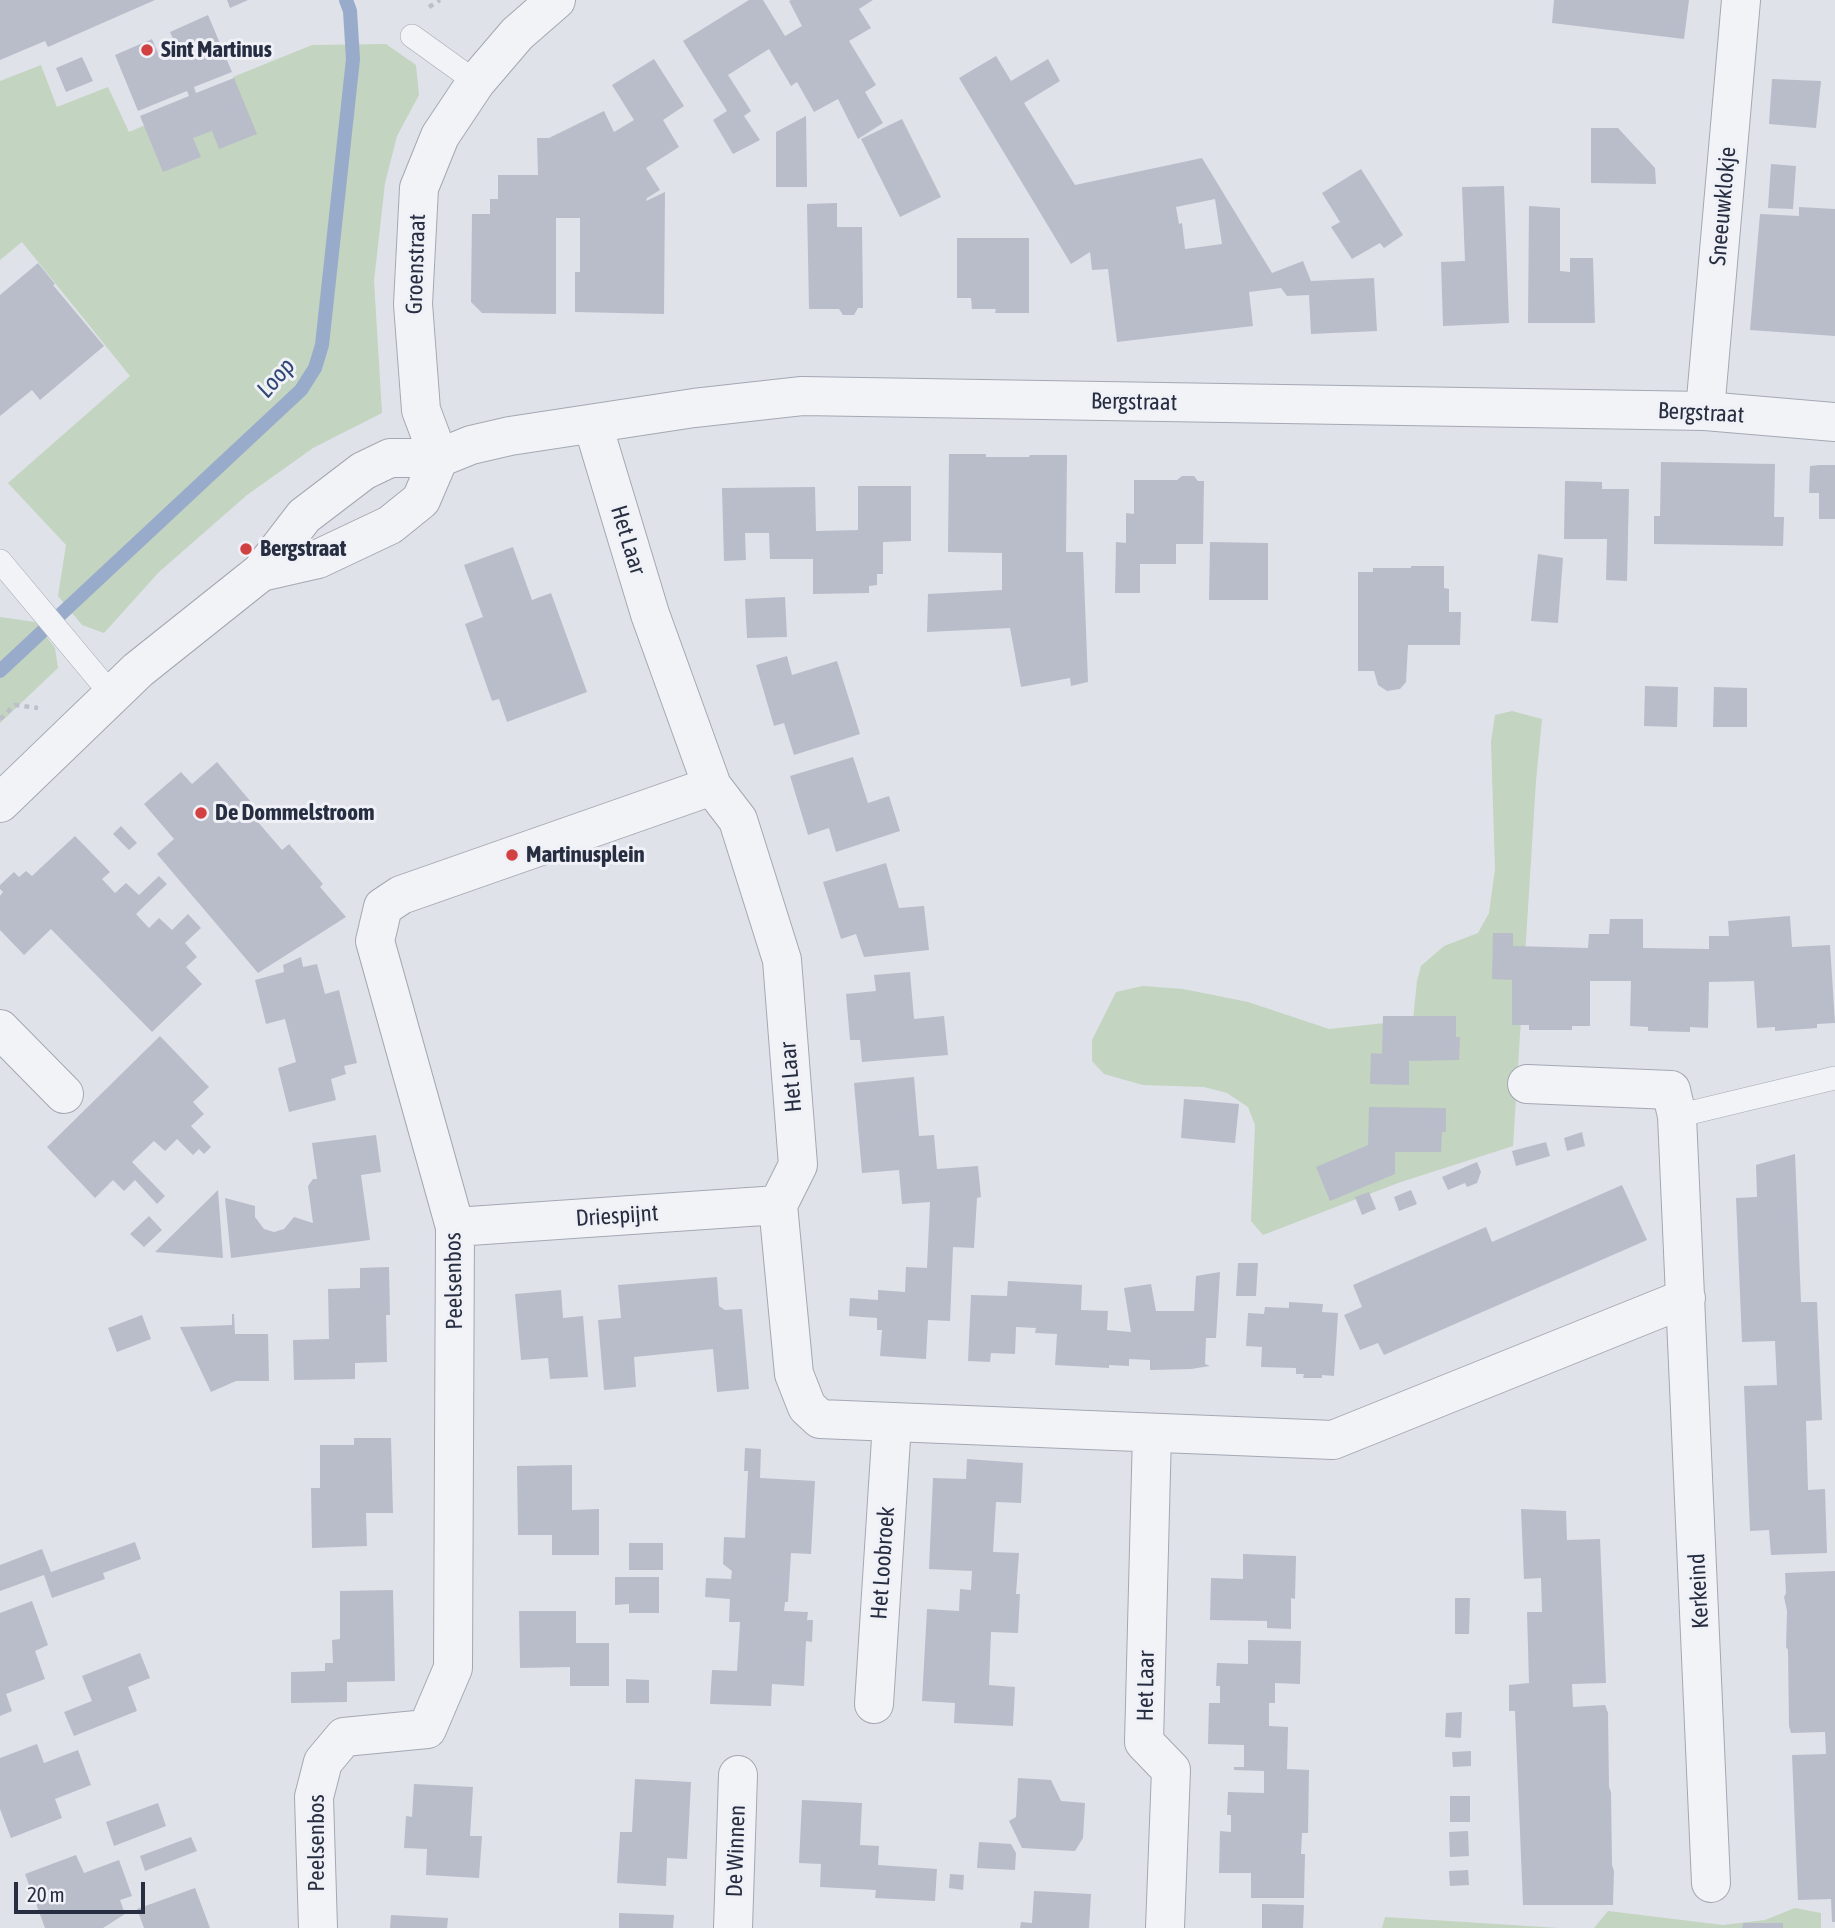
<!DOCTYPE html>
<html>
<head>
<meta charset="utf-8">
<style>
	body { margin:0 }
	#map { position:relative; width:1835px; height:1928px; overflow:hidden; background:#dfe2e9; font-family:"Asap Condensed",sans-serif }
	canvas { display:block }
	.scale { position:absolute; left:14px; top:1882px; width:131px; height:32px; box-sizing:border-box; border:4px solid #272e41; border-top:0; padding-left:9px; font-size:21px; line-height:24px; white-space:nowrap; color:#272e41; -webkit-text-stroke:5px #eff1f7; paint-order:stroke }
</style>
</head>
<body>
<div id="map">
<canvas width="1835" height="1928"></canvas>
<div class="scale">20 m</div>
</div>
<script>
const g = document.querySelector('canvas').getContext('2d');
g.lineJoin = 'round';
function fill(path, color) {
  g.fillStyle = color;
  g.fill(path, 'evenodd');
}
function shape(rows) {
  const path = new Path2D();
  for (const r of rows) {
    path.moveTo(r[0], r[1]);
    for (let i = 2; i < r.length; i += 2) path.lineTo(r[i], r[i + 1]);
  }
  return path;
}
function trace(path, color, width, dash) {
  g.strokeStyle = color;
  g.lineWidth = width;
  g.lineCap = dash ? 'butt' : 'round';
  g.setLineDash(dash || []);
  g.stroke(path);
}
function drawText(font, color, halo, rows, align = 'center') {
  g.font = font + ' "Asap Condensed",sans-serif';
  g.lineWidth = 6;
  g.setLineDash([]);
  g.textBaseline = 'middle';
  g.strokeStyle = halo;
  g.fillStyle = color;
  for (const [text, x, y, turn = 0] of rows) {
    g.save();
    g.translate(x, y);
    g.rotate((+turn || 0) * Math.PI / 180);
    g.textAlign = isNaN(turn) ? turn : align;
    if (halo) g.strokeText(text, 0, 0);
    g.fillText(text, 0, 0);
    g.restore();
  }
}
const green = shape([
	[386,44,416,65,419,95,397,136,385,183,374,281,382,413,313,448,247,495,159,572,104,633,82,625,58,596,66,545,8,483,130,376,22,242,0,260,0,81,41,65,57,107,108,87,129,132,236,86,233,77,312,45],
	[0,617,35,622,55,648,58,668,0,723],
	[1512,711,1542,719,1536,781,1513,1146,1398,1183,1263,1235,1251,1221,1255,1125,1248,1107,1227,1093,1204,1087,1143,1085,1104,1074,1092,1061,1092,1040,1116,992,1143,986,1183,989,1248,1002,1329,1029,1413,1020,1417,981,1421,966,1444,946,1478,933,1489,913,1495,869,1491,742,1495,715],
	[1795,1908,1821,1913,1821,1928,1594,1928,1608,1911,1723,1925,1765,1920],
	[1385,1917,1559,1928,1382,1928]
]);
const stream = shape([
	[0,671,301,390,315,368,322,345,353,59,350,11,346,0]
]);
const building = shape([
	[0,0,155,0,48,47,45,41,0,60],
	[227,0,248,0,230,8],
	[749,0,763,0,785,36,802,26,789,1,791,0,873,0,859,9,871,28,849,41,876,85,865,92,883,123,858,139,838,99,814,112,797,82,791,86,769,49,728,75,751,111,744,116,760,140,733,154,713,120,727,111,683,41],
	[1554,0,1689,0,1684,39,1552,23],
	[208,15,232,72,194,87,196,93,234,78,257,134,219,149,212,131,193,138,201,157,163,172,140,116,189,96,187,91,138,111,115,55,152,39,160,58,178,50,170,32],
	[996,56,1011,81,1048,59,1060,81,1024,103,1075,185,1202,158,1272,273,1303,261,1311,281,1374,278,1377,331,1311,334,1309,295,1287,296,1281,288,1249,292,1253,326,1117,342,1108,269,1092,270,1090,252,1071,264,959,78],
	[1215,199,1222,244,1185,249,1182,223,1179,224,1176,207],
	[82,57,93,81,66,92,56,68],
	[654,59,684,106,663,120,679,147,646,168,660,190,647,198,646,201,665,192,664,314,575,312,575,272,580,272,580,218,556,218,556,314,482,313,471,302,472,214,490,214,490,199,498,199,498,175,538,175,537,138,549,138,604,111,614,132,634,120,612,85],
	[1772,79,1821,81,1816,128,1769,124],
	[806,116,807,187,776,187,776,132],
	[902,119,941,197,900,217,861,139],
	[1591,128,1618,128,1655,168,1656,184,1591,183],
	[1771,164,1796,166,1793,209,1768,208],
	[1361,169,1403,235,1384,248,1380,243,1352,259,1331,227,1340,222,1322,193],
	[1504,186,1509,323,1443,326,1441,262,1465,261,1462,187],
	[837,203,837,227,862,227,863,308,858,308,854,315,843,315,839,309,809,309,807,204],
	[1529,206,1560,208,1560,271,1570,272,1570,258,1593,258,1595,323,1528,323],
	[1799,207,1835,209,1835,336,1750,330,1760,214,1799,216],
	[957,238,1029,238,1029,313,995,313,996,309,972,309,971,298,957,298],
	[38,263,55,284,53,285,104,346,40,400,32,390,0,416,0,295],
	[949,454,986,454,986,457,1029,457,1030,455,1067,455,1066,552,1083,552,1088,682,1071,686,1070,678,1021,687,1010,628,927,632,928,594,1002,590,1002,553,948,552],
	[1661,462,1775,464,1774,517,1784,517,1783,546,1654,544,1654,516,1660,516],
	[1820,465,1835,465,1835,519,1819,519,1819,493,1809,493,1810,466],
	[1182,476,1194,476,1198,481,1204,481,1203,544,1176,544,1176,564,1140,564,1140,593,1115,593,1116,542,1126,543,1126,513,1134,514,1134,480,1177,480],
	[1565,481,1602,482,1602,489,1629,489,1627,581,1606,580,1607,539,1564,539],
	[858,486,911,486,911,541,883,542,883,574,877,574,877,585,869,586,869,593,813,594,813,559,770,559,769,533,745,533,746,560,724,561,722,488,815,487,816,531,858,530],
	[1210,542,1268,543,1268,600,1209,600],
	[513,547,532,600,551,593,587,692,507,722,499,699,492,701,465,624,483,617,464,565],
	[1538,554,1563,558,1558,623,1531,621],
	[1411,566,1444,566,1444,588,1449,589,1449,612,1461,612,1460,645,1408,645,1406,682,1400,689,1387,691,1378,685,1374,671,1358,671,1358,572,1373,572,1373,568,1411,568],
	[785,597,787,637,747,638,745,599],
	[787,656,792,675,837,661,860,734,794,755,784,723,774,726,756,665],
	[1645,686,1678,687,1677,727,1644,726],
	[1714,687,1747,688,1747,727,1713,727],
	[853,757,868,803,889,796,900,831,836,852,829,828,808,835,790,776],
	[217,762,263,816,257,821,282,850,289,844,323,884,320,887,346,917,258,973,157,854,174,839,144,804,181,772,192,784],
	[121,826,137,843,129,850,113,834],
	[75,836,110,872,102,879,115,893,126,883,139,895,159,876,167,884,136,914,149,928,159,918,172,930,188,914,201,928,185,943,197,957,186,967,202,984,152,1032,51,929,24,955,0,930,0,896,3,892,0,889,0,885,14,872,19,877,26,871,32,876],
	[886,863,899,908,924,906,929,950,864,957,856,934,841,939,823,882],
	[1790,916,1792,947,1830,945,1835,1023,1817,1024,1817,1028,1775,1031,1775,1027,1757,1028,1754,981,1709,982,1708,1028,1690,1027,1690,1032,1648,1031,1648,1027,1630,1026,1631,981,1590,981,1590,1026,1572,1026,1572,1030,1529,1030,1529,1025,1512,1025,1512,980,1492,979,1493,933,1513,933,1513,946,1588,948,1589,934,1609,934,1610,919,1643,919,1643,948,1709,949,1709,936,1729,936,1728,921],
	[301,957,303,967,317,964,325,994,339,990,357,1063,344,1066,346,1074,331,1079,336,1100,289,1112,278,1068,296,1062,285,1019,266,1024,255,980,284,972,283,965],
	[910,972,914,1019,944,1016,948,1055,862,1062,860,1040,850,1040,846,994,876,991,874,975],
	[1383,1016,1456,1016,1456,1037,1460,1037,1459,1060,1409,1061,1409,1085,1370,1084,1371,1053,1382,1054],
	[160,1036,209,1087,193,1102,204,1114,191,1126,211,1147,204,1154,199,1149,193,1155,177,1139,165,1151,154,1141,132,1162,165,1196,157,1204,135,1180,124,1191,113,1180,95,1198,47,1147],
	[914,1077,919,1136,934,1135,937,1169,978,1166,981,1197,977,1198,974,1248,953,1247,950,1321,928,1320,926,1359,880,1356,882,1330,877,1330,877,1318,849,1316,850,1298,878,1300,878,1290,905,1292,906,1267,927,1268,930,1202,902,1204,899,1170,862,1173,854,1083],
	[1184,1099,1239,1104,1235,1143,1181,1138],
	[1369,1107,1446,1108,1446,1132,1442,1132,1441,1152,1395,1152,1395,1174,1330,1201,1316,1167,1368,1145],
	[1582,1132,1585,1146,1567,1151,1564,1138],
	[376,1135,381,1172,361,1175,370,1240,231,1258,225,1198,255,1206,255,1217,264,1229,274,1232,284,1229,294,1217,313,1223,308,1186,313,1179,317,1179,312,1143],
	[1546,1142,1550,1156,1516,1166,1512,1151],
	[1795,1154,1801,1302,1817,1302,1822,1420,1806,1421,1808,1490,1825,1489,1827,1553,1771,1555,1769,1530,1750,1531,1744,1386,1777,1385,1775,1341,1742,1342,1736,1198,1757,1197,1756,1165],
	[1477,1162,1481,1172,1477,1183,1467,1187,1465,1183,1448,1190,1442,1177],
	[1622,1185,1647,1240,1384,1355,1378,1343,1360,1350,1344,1315,1362,1307,1353,1285,1486,1227,1492,1242],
	[218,1190,223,1258,155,1252],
	[1411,1190,1417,1204,1399,1211,1394,1197],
	[1369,1192,1376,1209,1362,1215,1355,1197],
	[149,1216,162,1230,144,1247,130,1234],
	[1238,1263,1258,1263,1256,1296,1236,1296],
	[389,1267,390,1315,386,1315,387,1362,355,1363,355,1379,294,1380,293,1340,329,1339,328,1289,360,1288,360,1268],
	[1220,1272,1216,1338,1206,1338,1205,1364,1210,1366,1191,1369,1150,1370,1150,1360,1129,1359,1129,1366,1109,1365,1109,1368,1055,1365,1057,1334,1035,1333,1036,1328,1016,1327,1015,1354,991,1353,990,1362,968,1361,971,1295,1007,1296,1008,1281,1082,1285,1081,1310,1108,1311,1107,1330,1131,1332,1124,1288,1151,1284,1156,1311,1194,1311,1196,1276],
	[717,1277,719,1306,725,1310,742,1309,749,1389,717,1392,713,1349,634,1357,636,1387,604,1390,598,1320,621,1318,618,1285],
	[561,1290,563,1318,583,1316,588,1377,550,1379,548,1358,521,1360,515,1294],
	[1289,1302,1323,1304,1322,1312,1338,1313,1334,1376,1322,1375,1322,1378,1303,1378,1304,1374,1296,1374,1296,1368,1261,1367,1262,1347,1246,1346,1248,1313,1264,1314,1265,1307,1289,1308],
	[232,1314,234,1314,235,1334,268,1334,269,1381,236,1381,211,1392,180,1327,232,1325],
	[142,1315,151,1339,117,1352,108,1328],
	[354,1438,391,1438,393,1513,366,1513,367,1546,312,1548,311,1488,320,1488,320,1445,354,1445],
	[745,1448,761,1449,760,1478,815,1481,811,1554,791,1553,788,1602,785,1602,784,1611,808,1612,807,1620,813,1620,812,1642,806,1641,804,1686,772,1684,771,1706,710,1704,712,1670,737,1671,740,1622,729,1622,730,1599,705,1597,706,1578,731,1579,732,1571,723,1564,724,1537,745,1538,748,1471,744,1471],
	[967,1459,1023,1463,1021,1503,996,1502,993,1552,1019,1553,1016,1594,1020,1594,1018,1633,991,1632,989,1685,1015,1687,1013,1726,954,1723,955,1703,922,1701,927,1609,959,1611,960,1589,971,1590,972,1571,929,1569,933,1478,966,1479],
	[572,1465,572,1510,599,1509,599,1555,552,1555,552,1535,518,1535,517,1466],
	[1521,1509,1566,1511,1567,1540,1600,1539,1606,1683,1572,1684,1573,1707,1605,1705,1608,1713,1609,1787,1611,1792,1612,1865,1614,1871,1613,1905,1523,1905,1515,1711,1509,1711,1509,1685,1529,1683,1527,1612,1542,1612,1541,1578,1524,1579],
	[135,1542,141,1559,103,1573,105,1579,52,1598,44,1575,0,1591,0,1565,42,1549,51,1572],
	[629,1543,663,1543,663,1570,629,1570],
	[1243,1554,1296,1556,1295,1599,1291,1598,1291,1629,1267,1628,1267,1621,1210,1620,1211,1578,1243,1579],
	[1835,1571,1835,1922,1832,1922,1831,1899,1798,1900,1792,1755,1826,1754,1825,1732,1791,1733,1789,1726,1788,1650,1786,1647,1787,1611,1784,1597,1786,1593,1785,1573],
	[615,1577,659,1577,659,1613,629,1613,629,1604,615,1605],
	[393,1590,395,1681,347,1682,347,1702,291,1703,291,1672,325,1671,325,1663,333,1663,332,1640,340,1639,340,1591],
	[1455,1598,1470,1598,1469,1634,1455,1634],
	[32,1601,48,1645,35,1651,45,1679,6,1694,12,1711,0,1716,0,1613],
	[519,1611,576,1611,576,1643,609,1643,609,1686,570,1686,570,1667,520,1668],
	[1248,1640,1301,1641,1300,1684,1275,1683,1275,1703,1269,1703,1269,1726,1288,1727,1287,1769,1309,1770,1308,1833,1302,1833,1301,1854,1305,1854,1304,1898,1251,1898,1251,1873,1219,1873,1220,1831,1231,1832,1231,1815,1227,1815,1228,1792,1264,1793,1264,1771,1234,1770,1234,1767,1244,1767,1244,1745,1208,1744,1209,1703,1220,1703,1220,1686,1216,1686,1217,1663,1248,1664],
	[140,1653,150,1678,128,1687,137,1711,74,1736,64,1712,92,1701,82,1676],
	[626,1679,649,1680,649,1703,626,1703],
	[1462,1712,1461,1738,1445,1737,1446,1713],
	[37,1744,44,1763,78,1750,91,1785,55,1799,62,1818,11,1838,0,1809,0,1758],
	[1471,1751,1471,1766,1453,1767,1452,1752],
	[1018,1778,1051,1780,1061,1801,1085,1803,1083,1838,1075,1851,1022,1848,1009,1821,1016,1817],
	[635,1779,691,1782,687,1859,667,1858,666,1886,617,1883,620,1832,632,1832],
	[414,1784,473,1787,470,1836,482,1836,479,1878,426,1875,427,1849,404,1848,406,1816,412,1817],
	[1450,1796,1470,1796,1470,1822,1450,1822],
	[802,1800,862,1803,860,1845,879,1846,878,1865,937,1869,935,1901,875,1898,876,1890,820,1887,821,1864,799,1863],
	[158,1803,166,1826,114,1846,106,1822],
	[1468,1831,1469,1856,1450,1857,1449,1832],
	[191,1837,197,1851,145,1871,140,1856],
	[979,1842,1011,1844,1016,1853,1015,1870,977,1868],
	[76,1855,84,1873,119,1860,132,1896,120,1900,125,1914,103,1928,45,1928,25,1874],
	[1468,1870,1469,1885,1450,1886,1449,1871],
	[950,1874,964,1875,963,1890,949,1888],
	[195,1888,210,1928,144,1928,137,1909],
	[1034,1891,1091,1894,1089,1928,1020,1928,1021,1922,1032,1923],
	[1262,1904,1304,1905,1303,1928,1262,1928],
	[619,1913,674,1915,673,1928,619,1928],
	[391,1915,448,1918,447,1928,390,1928],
	[1743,1923,1783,1923,1783,1928,1742,1928]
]);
const path = shape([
	[429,7,440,0],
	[0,719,15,705,38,708]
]);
const service = shape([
	[412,36,476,82],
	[0,561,112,695],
	[1677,1116,1835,1078]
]);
const minor = shape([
	[1705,411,1741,0],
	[593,425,650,614,712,786,738,820,782,960,798,1165,778,1205,794,1374,807,1407,820,1419,1333,1440,1686,1298],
	[439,458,421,410,413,304,419,188,440,136,476,82,517,34,556,0],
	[0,1029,64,1094],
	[1527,1084,1671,1090,1677,1116,1711,1883],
	[455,1227,778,1205],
	[1152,1433,1144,1742,1171,1770,1165,1928],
	[874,1704,892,1423],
	[318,1928,314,1797,323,1762,344,1737,427,1729,453,1668,455,1227,375,941,383,907,401,895,712,786],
	[733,1928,738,1775]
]);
const tertiary = shape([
	[261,572,318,559,390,525,421,500,439,458],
	[0,803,138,670,261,572,304,516,363,471,390,458,439,458,471,445,510,436,694,408,802,396,1705,411,1835,422]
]);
const markers = [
	[147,50,7,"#d43f42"],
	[246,549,7,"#d43f42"],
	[201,813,7,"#d43f42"],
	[512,855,7,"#d43f42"]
];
const poiNames = [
	["Sint Martinus",161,50],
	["Bergstraat",260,549],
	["De Dommelstroom",215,813],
	["Martinusplein",526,855]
];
const streetNames = [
	["Sneeuwklokje",1723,206,-85],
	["Groenstraat",416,264,-88],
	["Bergstraat",1134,402,1],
	["Bergstraat",1701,413,3],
	["Het Laar",628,540,73],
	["Het Laar",791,1077,-95],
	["Driespijnt",617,1216,-4],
	["Peelsenbos",454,1281,-91],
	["Het Loobroek",883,1563,-86],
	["Kerkeind",1699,1591,-93],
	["Het Laar",1146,1686,-89],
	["Peelsenbos",317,1843,-90],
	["De Winnen",736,1851,-88]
];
const waterNames = [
	["Loop",276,378,-49]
];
fill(green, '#c3d4c0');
trace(stream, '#99abcb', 14);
fill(building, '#b9bdc9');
trace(service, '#a4a8b3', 24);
trace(minor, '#a4a8b3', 40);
trace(tertiary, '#a4a8b3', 40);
trace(path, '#bdc0c8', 4.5, [5, 5]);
trace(service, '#f2f3f7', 23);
trace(minor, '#f2f3f7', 38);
trace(tertiary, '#f2f3f7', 38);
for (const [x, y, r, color] of markers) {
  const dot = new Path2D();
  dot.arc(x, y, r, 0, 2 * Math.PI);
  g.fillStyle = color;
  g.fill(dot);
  trace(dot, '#eff1f7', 2.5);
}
drawText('bold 23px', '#272e41', '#eff1f7', poiNames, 'left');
drawText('23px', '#272e41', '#eff1f7', streetNames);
drawText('italic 24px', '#304677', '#eff1f7', waterNames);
</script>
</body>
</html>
